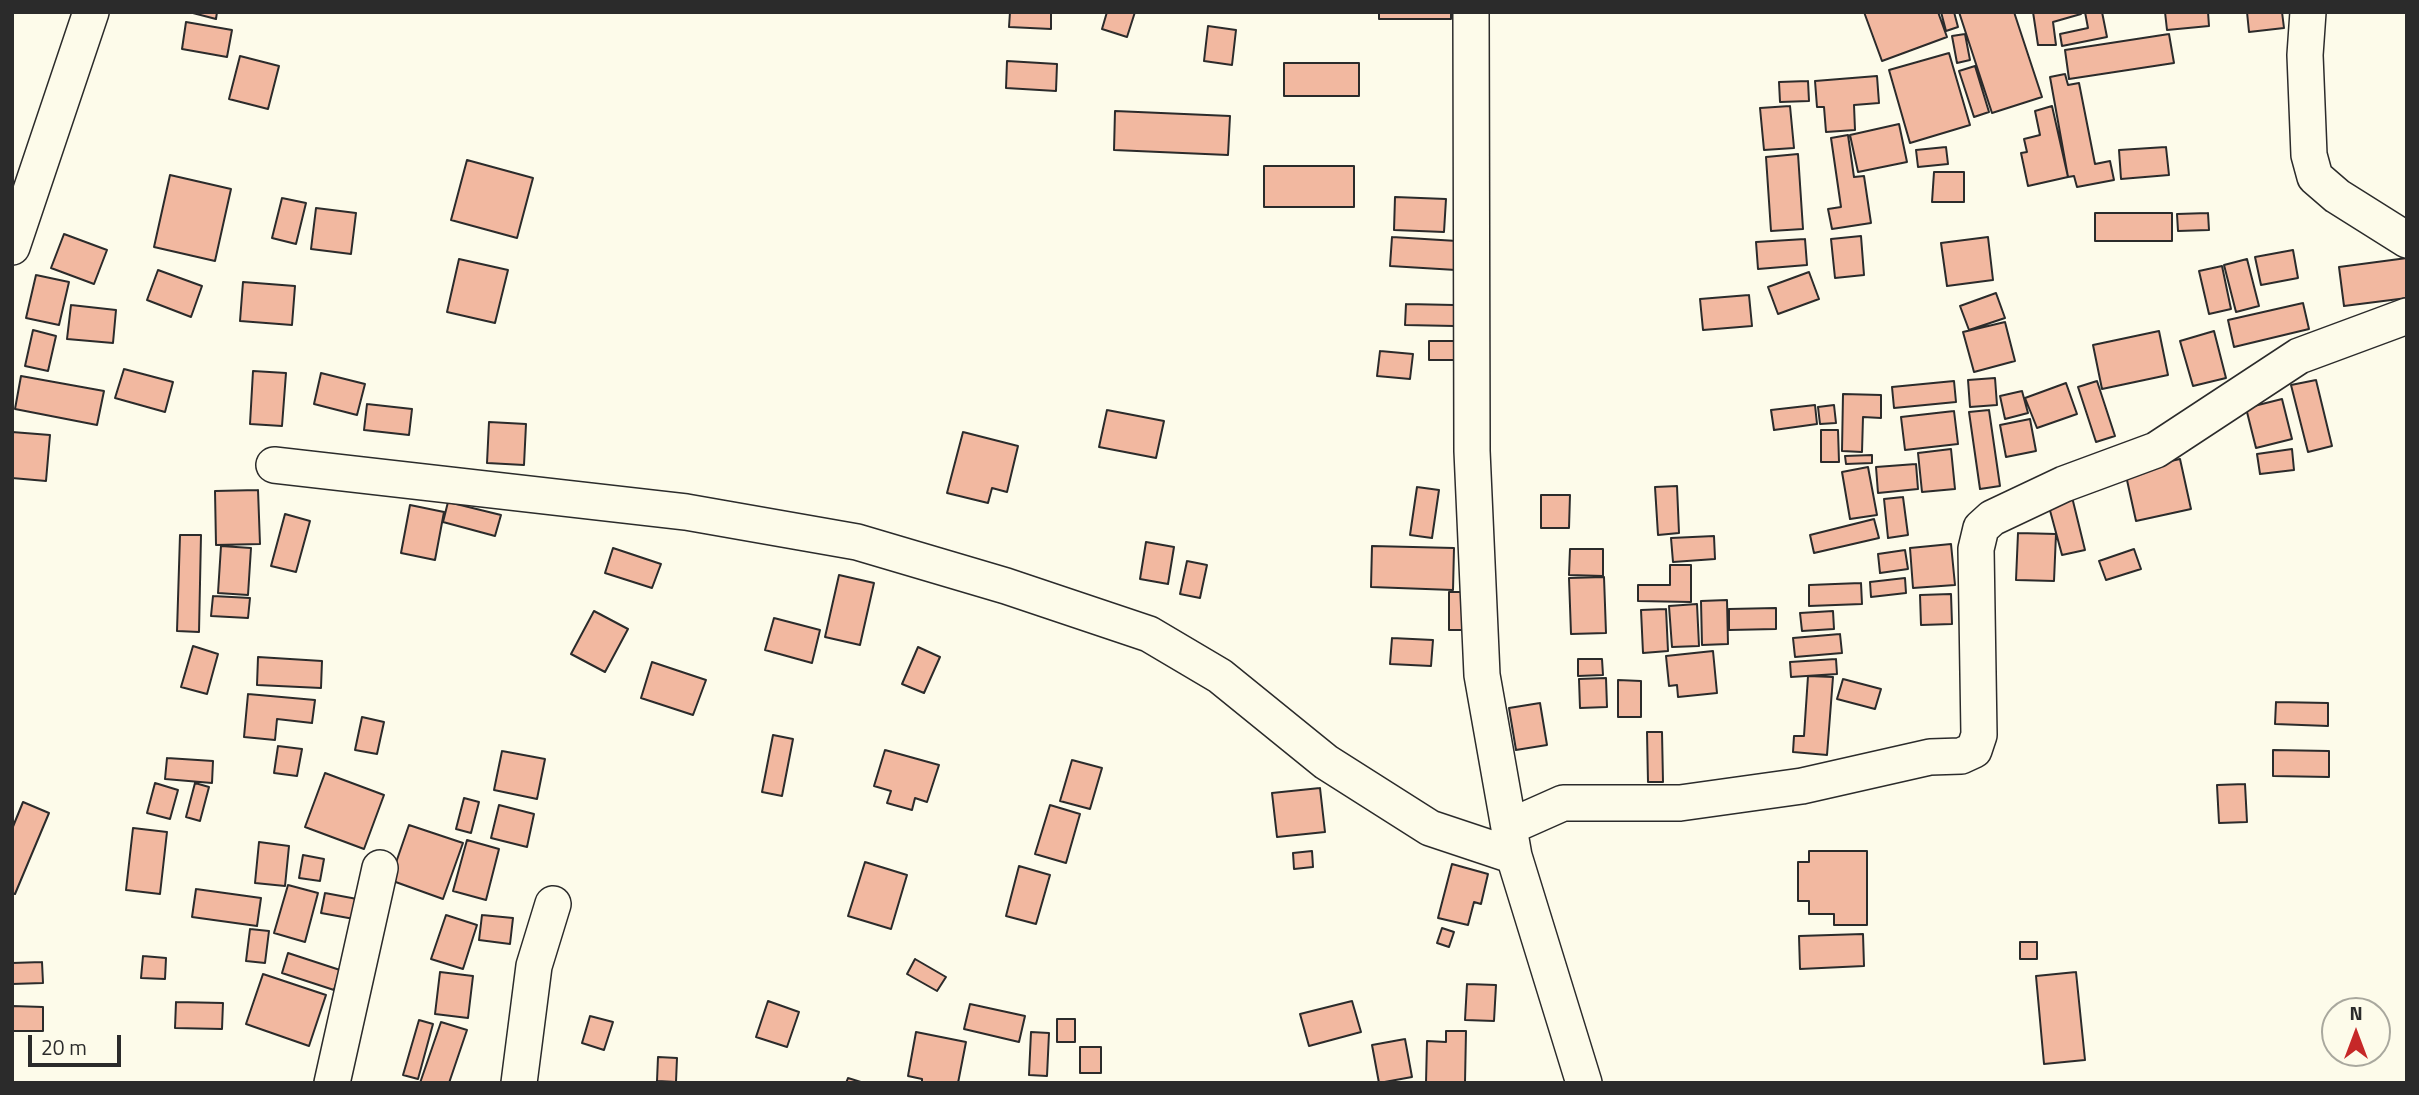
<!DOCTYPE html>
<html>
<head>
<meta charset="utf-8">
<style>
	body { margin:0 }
	#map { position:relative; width:2419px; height:1095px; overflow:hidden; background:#fdfbea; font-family:"Titillium Web",sans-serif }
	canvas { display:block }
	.frame { position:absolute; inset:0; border:14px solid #2b2b2b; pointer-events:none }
	.north { position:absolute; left:2321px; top:997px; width:70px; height:70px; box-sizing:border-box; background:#fdfbea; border:2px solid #a9a89e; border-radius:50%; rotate:0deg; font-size:19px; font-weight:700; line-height:28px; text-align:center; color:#2b2b2b }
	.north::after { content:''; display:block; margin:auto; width:24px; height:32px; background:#c62828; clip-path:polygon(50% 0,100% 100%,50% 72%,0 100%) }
	.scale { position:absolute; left:28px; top:1035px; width:93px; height:32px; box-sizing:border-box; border:4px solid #2b2b2b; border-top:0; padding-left:9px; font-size:21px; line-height:24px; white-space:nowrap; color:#2b2b2b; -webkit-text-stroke:5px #fdfbea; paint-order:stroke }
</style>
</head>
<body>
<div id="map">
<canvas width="2419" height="1095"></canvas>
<div class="frame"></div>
<div class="north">N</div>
<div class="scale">20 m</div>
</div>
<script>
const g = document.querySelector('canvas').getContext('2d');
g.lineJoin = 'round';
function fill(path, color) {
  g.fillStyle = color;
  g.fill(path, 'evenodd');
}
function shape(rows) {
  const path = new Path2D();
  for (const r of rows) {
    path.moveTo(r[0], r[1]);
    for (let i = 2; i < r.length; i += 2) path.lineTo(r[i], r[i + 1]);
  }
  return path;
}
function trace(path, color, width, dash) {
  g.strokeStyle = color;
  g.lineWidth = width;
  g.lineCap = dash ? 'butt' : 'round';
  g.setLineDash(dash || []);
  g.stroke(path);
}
const building = shape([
	[189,12,217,12,216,19,189,12],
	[1010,12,1051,12,1051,29,1009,27,1010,12],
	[1107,12,1135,12,1127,37,1102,29,1107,12],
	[1379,12,1451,12,1451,19,1379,19,1379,12],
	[1864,12,1938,12,1947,37,1882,61,1864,12],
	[1941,12,1954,12,1958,27,1946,31,1941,12],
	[1959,12,2014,12,2042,97,1992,113,1959,12],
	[2033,12,2081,12,2081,14,2053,22,2056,45,2038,45,2033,12],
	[2085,12,2102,12,2107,37,2062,46,2060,34,2088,28,2085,12],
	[2165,12,2208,12,2209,26,2167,30,2165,12],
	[2247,12,2282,12,2284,28,2249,32,2247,12],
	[186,22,232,30,227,57,182,49,186,22],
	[1208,26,1236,30,1232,65,1204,61,1208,26],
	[1965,34,1970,60,1957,63,1952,36,1965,34],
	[2169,34,2174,63,2069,79,2065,50,2169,34],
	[1949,53,1970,125,1910,143,1889,70,1949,53],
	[240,56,279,66,268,109,229,99,240,56],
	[1007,61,1057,64,1056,91,1006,88,1007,61],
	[1284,63,1359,63,1359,96,1284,96,1284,63],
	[1975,66,1989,112,1974,117,1959,71,1975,66],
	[2065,74,2068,85,2079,83,2095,164,2110,161,2114,180,2077,187,2074,176,2068,177,2050,77,2065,74],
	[1877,76,1879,103,1854,105,1855,130,1826,132,1824,107,1817,107,1815,81,1877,76],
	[1808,81,1809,101,1780,102,1779,82,1808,81],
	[1790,106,1794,148,1764,150,1760,108,1790,106],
	[2052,106,2068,177,2028,186,2021,153,2027,152,2024,139,2040,135,2035,111,2052,106],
	[1115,111,1230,116,1228,155,1114,150,1115,111],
	[1899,124,1907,162,1858,172,1850,135,1899,124],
	[1848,135,1854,177,1864,176,1871,223,1832,229,1828,209,1841,207,1831,138,1848,135],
	[1946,147,1948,164,1918,167,1916,150,1946,147],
	[2166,147,2169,175,2121,179,2119,150,2166,147],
	[1798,154,1803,229,1771,231,1766,157,1798,154],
	[467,160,533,178,517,238,451,220,467,160],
	[1264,166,1354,166,1354,207,1264,207,1264,166],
	[1934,172,1964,172,1964,202,1932,202,1934,172],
	[170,175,231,189,215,261,154,247,170,175],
	[1395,197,1446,199,1444,232,1394,230,1395,197],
	[282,198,306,203,296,244,272,238,282,198],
	[316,208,356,213,351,254,311,249,316,208],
	[2095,213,2172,213,2172,241,2095,241,2095,213],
	[2208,213,2209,230,2178,231,2177,214,2208,213],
	[64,234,107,250,94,284,51,268,64,234],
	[1861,236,1864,275,1835,278,1831,239,1861,236],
	[1392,237,1457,241,1456,270,1390,266,1392,237],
	[1988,237,1993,280,1947,286,1941,243,1988,237],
	[1805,239,1807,265,1758,269,1756,242,1805,239],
	[2293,250,2298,278,2261,285,2255,257,2293,250],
	[2407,258,2407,298,2344,306,2339,267,2407,258],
	[459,259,508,270,495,323,447,312,459,259],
	[2247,259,2259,306,2236,312,2224,265,2247,259],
	[2222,266,2231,309,2209,314,2199,271,2222,266],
	[158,270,202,286,191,317,147,300,158,270],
	[1809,272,1819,299,1778,314,1768,287,1809,272],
	[36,275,69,282,59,325,26,318,36,275],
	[243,282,295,286,292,325,240,321,243,282],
	[1996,293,2005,318,1969,330,1960,306,1996,293],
	[1749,295,1752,326,1703,330,1700,299,1749,295],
	[2303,303,2309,329,2234,347,2228,320,2303,303],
	[1406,304,1454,305,1454,326,1405,325,1406,304],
	[71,305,116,310,113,343,67,339,71,305],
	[2005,322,2015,361,1974,372,1963,332,2005,322],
	[33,330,56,336,48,371,25,366,33,330],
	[2159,331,2168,375,2102,389,2093,345,2159,331],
	[2214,331,2226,378,2193,386,2180,341,2214,331],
	[1429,341,1462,341,1462,360,1429,360,1429,341],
	[1380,351,1413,354,1410,379,1377,376,1380,351],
	[124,369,173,382,165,412,115,398,124,369],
	[253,371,286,373,282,426,250,424,253,371],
	[321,373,365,384,357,415,314,404,321,373],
	[21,376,104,391,97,425,15,409,21,376],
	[1995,378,1997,405,1970,407,1968,380,1995,378],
	[2316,380,2332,446,2308,452,2291,385,2316,380],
	[1954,381,1956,402,1894,408,1892,387,1954,381],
	[2097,381,2115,436,2096,442,2078,387,2097,381],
	[2066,383,2077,414,2037,428,2025,398,2066,383],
	[2022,391,2028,413,2005,419,2000,396,2022,391],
	[1843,394,1881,395,1881,418,1863,417,1862,452,1842,451,1843,394],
	[2282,399,2292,439,2256,448,2246,408,2282,399],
	[367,404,412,409,409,435,364,430,367,404],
	[1815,405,1817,424,1774,430,1771,410,1815,405],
	[1834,405,1836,423,1820,424,1818,407,1834,405],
	[1107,410,1164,421,1156,458,1099,447,1107,410],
	[1989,410,2000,486,1980,489,1969,412,1989,410],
	[1954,411,1958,444,1905,450,1901,417,1954,411],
	[2030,419,2036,451,2006,457,2000,425,2030,419],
	[489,422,526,424,524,465,487,463,489,422],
	[1821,430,1838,430,1839,462,1821,462,1821,430],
	[12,432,50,435,46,481,12,478,12,432],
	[963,432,1018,446,1007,492,992,488,988,503,947,493,963,432],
	[1951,449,1955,489,1922,492,1918,453,1951,449],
	[2292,449,2294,470,2260,474,2257,454,2292,449],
	[1872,455,1872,463,1846,464,1845,456,1872,455],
	[2180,459,2191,509,2136,521,2125,471,2180,459],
	[1916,464,1918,489,1878,493,1876,467,1916,464],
	[1868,467,1877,515,1850,519,1842,472,1868,467],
	[1677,486,1679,533,1658,535,1655,487,1677,486],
	[1417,487,1439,490,1432,538,1410,535,1417,487],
	[258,490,260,544,216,545,215,491,258,490],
	[1541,495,1570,495,1569,528,1541,528,1541,495],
	[1903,497,1908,535,1888,538,1884,499,1903,497],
	[2072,497,2085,550,2062,555,2048,503,2072,497],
	[448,502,501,515,495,536,443,522,448,502],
	[410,505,444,512,435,560,401,553,410,505],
	[285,514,310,521,296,572,271,566,285,514],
	[1874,519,1879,538,1814,553,1810,535,1874,519],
	[2018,533,2056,534,2054,581,2016,580,2018,533],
	[180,535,201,535,199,632,177,631,180,535],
	[1714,536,1715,559,1673,562,1671,538,1714,536],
	[1146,542,1174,547,1168,584,1140,579,1146,542],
	[1951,544,1955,585,1913,588,1910,548,1951,544],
	[221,546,251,548,248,595,218,593,221,546],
	[1372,546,1454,548,1453,590,1371,587,1372,546],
	[613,548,661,564,652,588,605,573,613,548],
	[1570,549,1603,549,1603,576,1569,575,1570,549],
	[2134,549,2141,569,2106,580,2099,561,2134,549],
	[1905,550,1908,569,1880,573,1878,554,1905,550],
	[1187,561,1207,565,1200,598,1180,594,1187,561],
	[1670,565,1691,565,1691,602,1638,601,1638,585,1670,585,1670,565],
	[839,575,874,583,860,645,825,637,839,575],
	[1604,577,1606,633,1571,634,1569,578,1604,577],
	[1905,578,1906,593,1871,597,1870,582,1905,578],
	[1861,583,1862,604,1809,606,1809,585,1861,583],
	[1449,592,1469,592,1469,630,1449,630,1449,592],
	[1951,594,1952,624,1921,625,1920,595,1951,594],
	[213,596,250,598,248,618,211,616,213,596],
	[1727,600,1728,644,1702,645,1701,601,1727,600],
	[1697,604,1699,646,1672,647,1669,606,1697,604],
	[1776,608,1776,629,1729,630,1729,609,1776,608],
	[1666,609,1668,651,1643,653,1641,610,1666,609],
	[594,611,628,629,605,672,571,654,594,611],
	[1833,611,1834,629,1802,631,1800,613,1833,611],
	[774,618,820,630,812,663,765,650,774,618],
	[1840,634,1842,653,1795,657,1793,638,1840,634],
	[1392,638,1433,640,1431,666,1390,664,1392,638],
	[193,646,218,654,207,694,181,687,193,646],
	[918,647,940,657,924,693,902,684,918,647],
	[1713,651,1717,693,1678,697,1677,685,1669,686,1666,656,1713,651],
	[258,657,322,661,321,688,257,685,258,657],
	[1578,659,1602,659,1603,675,1578,676,1578,659],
	[1836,659,1837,674,1791,677,1790,662,1836,659],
	[652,662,706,680,693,715,641,698,652,662],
	[1808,676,1833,677,1827,755,1793,752,1794,736,1804,736,1808,676],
	[1606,678,1607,707,1580,708,1579,679,1606,678],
	[1843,679,1881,689,1875,709,1837,699,1843,679],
	[1618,680,1641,681,1641,717,1618,717,1618,680],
	[248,694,315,700,312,723,277,719,275,740,244,737,248,694],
	[2276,702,2328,703,2328,726,2275,724,2276,702],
	[1540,703,1547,745,1516,750,1509,708,1540,703],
	[362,717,384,722,377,754,355,750,362,717],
	[1647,732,1662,732,1663,782,1648,782,1647,732],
	[773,735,793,739,782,796,762,792,773,735],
	[278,746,302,749,297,776,274,773,278,746],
	[885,750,939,765,927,802,915,798,912,810,887,803,891,791,874,786,885,750],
	[2273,750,2329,751,2329,777,2273,776,2273,750],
	[502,751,545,759,537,799,494,790,502,751],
	[167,758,213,761,212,783,165,779,167,758],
	[1072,760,1102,768,1090,809,1060,801,1072,760],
	[325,773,384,795,364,849,305,827,325,773],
	[155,783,178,790,170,819,147,813,155,783],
	[195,783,209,787,200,821,186,817,195,783],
	[2245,784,2247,822,2219,823,2217,785,2245,784],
	[1320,788,1325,832,1277,837,1272,793,1320,788],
	[464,798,479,802,471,833,456,829,464,798],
	[23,802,49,813,15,894,12,893,12,829,23,802],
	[499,805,534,814,527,847,491,838,499,805],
	[1050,805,1080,814,1066,863,1035,854,1050,805],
	[409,825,463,843,443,899,390,880,409,825],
	[133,828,167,832,160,894,126,890,133,828],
	[467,840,499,849,486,900,453,891,467,840],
	[259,842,289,846,285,886,255,883,259,842],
	[1312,851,1313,867,1294,869,1293,853,1312,851],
	[1809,851,1867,851,1867,925,1834,925,1834,914,1809,914,1809,901,1798,901,1798,862,1809,862,1809,851],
	[303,855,324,859,320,881,299,878,303,855],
	[865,862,907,875,891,929,848,916,865,862],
	[1452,864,1488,874,1481,904,1474,902,1468,925,1438,918,1452,864],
	[1019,866,1050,875,1036,924,1006,916,1019,866],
	[288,885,318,893,305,942,274,933,288,885],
	[196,889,261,898,257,926,192,917,196,889],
	[325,893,357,899,354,919,321,913,325,893],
	[446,915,477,925,463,969,431,959,446,915],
	[482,915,513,918,510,944,479,940,482,915],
	[1442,928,1454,932,1449,947,1437,943,1442,928],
	[250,929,269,931,265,963,246,961,250,929],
	[1863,934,1864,966,1800,969,1799,936,1863,934],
	[2020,942,2037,942,2037,959,2020,959,2020,942],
	[288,953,340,970,334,990,282,973,288,953],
	[143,956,166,958,165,979,141,978,143,956],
	[915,959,946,977,937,991,907,974,915,959],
	[42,962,43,983,12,984,12,963,42,962],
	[440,972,473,976,468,1018,435,1014,440,972],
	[2076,972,2085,1060,2044,1064,2036,976,2076,972],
	[263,974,326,995,309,1046,246,1024,263,974],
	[1467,984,1496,985,1494,1021,1465,1020,1467,984],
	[768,1001,799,1012,787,1047,756,1037,768,1001],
	[1352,1001,1361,1032,1309,1046,1300,1014,1352,1001],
	[176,1002,223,1003,222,1029,175,1028,176,1002],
	[970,1004,1025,1016,1019,1042,964,1029,970,1004],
	[12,1006,43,1007,43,1031,12,1031,12,1006],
	[590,1016,613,1022,604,1050,582,1043,590,1016],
	[1057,1019,1075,1019,1075,1042,1057,1042,1057,1019],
	[419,1020,433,1024,418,1079,403,1075,419,1020],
	[441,1022,467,1030,449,1083,420,1083,441,1022],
	[1446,1031,1466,1031,1465,1083,1426,1083,1427,1041,1446,1042,1446,1031],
	[916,1032,966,1042,958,1083,922,1083,922,1079,908,1076,916,1032],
	[1031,1032,1049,1033,1047,1076,1029,1075,1031,1032],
	[1405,1039,1412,1077,1379,1083,1372,1045,1405,1039],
	[1080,1047,1101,1047,1101,1073,1080,1073,1080,1047],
	[658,1057,677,1058,676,1082,657,1081,658,1057],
	[848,1078,864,1083,846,1083,848,1078]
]);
const minor = shape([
	[1471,12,1472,451,1482,675,1514,856,1584,1083],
	[2308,12,2305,55,2309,155,2315,177,2337,196,2407,240],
	[12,247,91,12],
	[274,465,686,512,857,542,1006,586,1149,634,1220,676,1326,762,1430,828,1514,856],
	[1509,827,1563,803,1680,803,1802,786,1930,757,1961,756,1974,750,1979,735,1976,549,1981,528,1992,518,2064,484,2156,450,2299,356,2407,316],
	[332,1083,380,868],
	[519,1083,534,966,553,904]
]);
fill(building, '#f2b8a0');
trace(building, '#2b2b2b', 2);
trace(minor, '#2b2b2b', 38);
trace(minor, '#fdfbea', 35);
</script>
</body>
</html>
